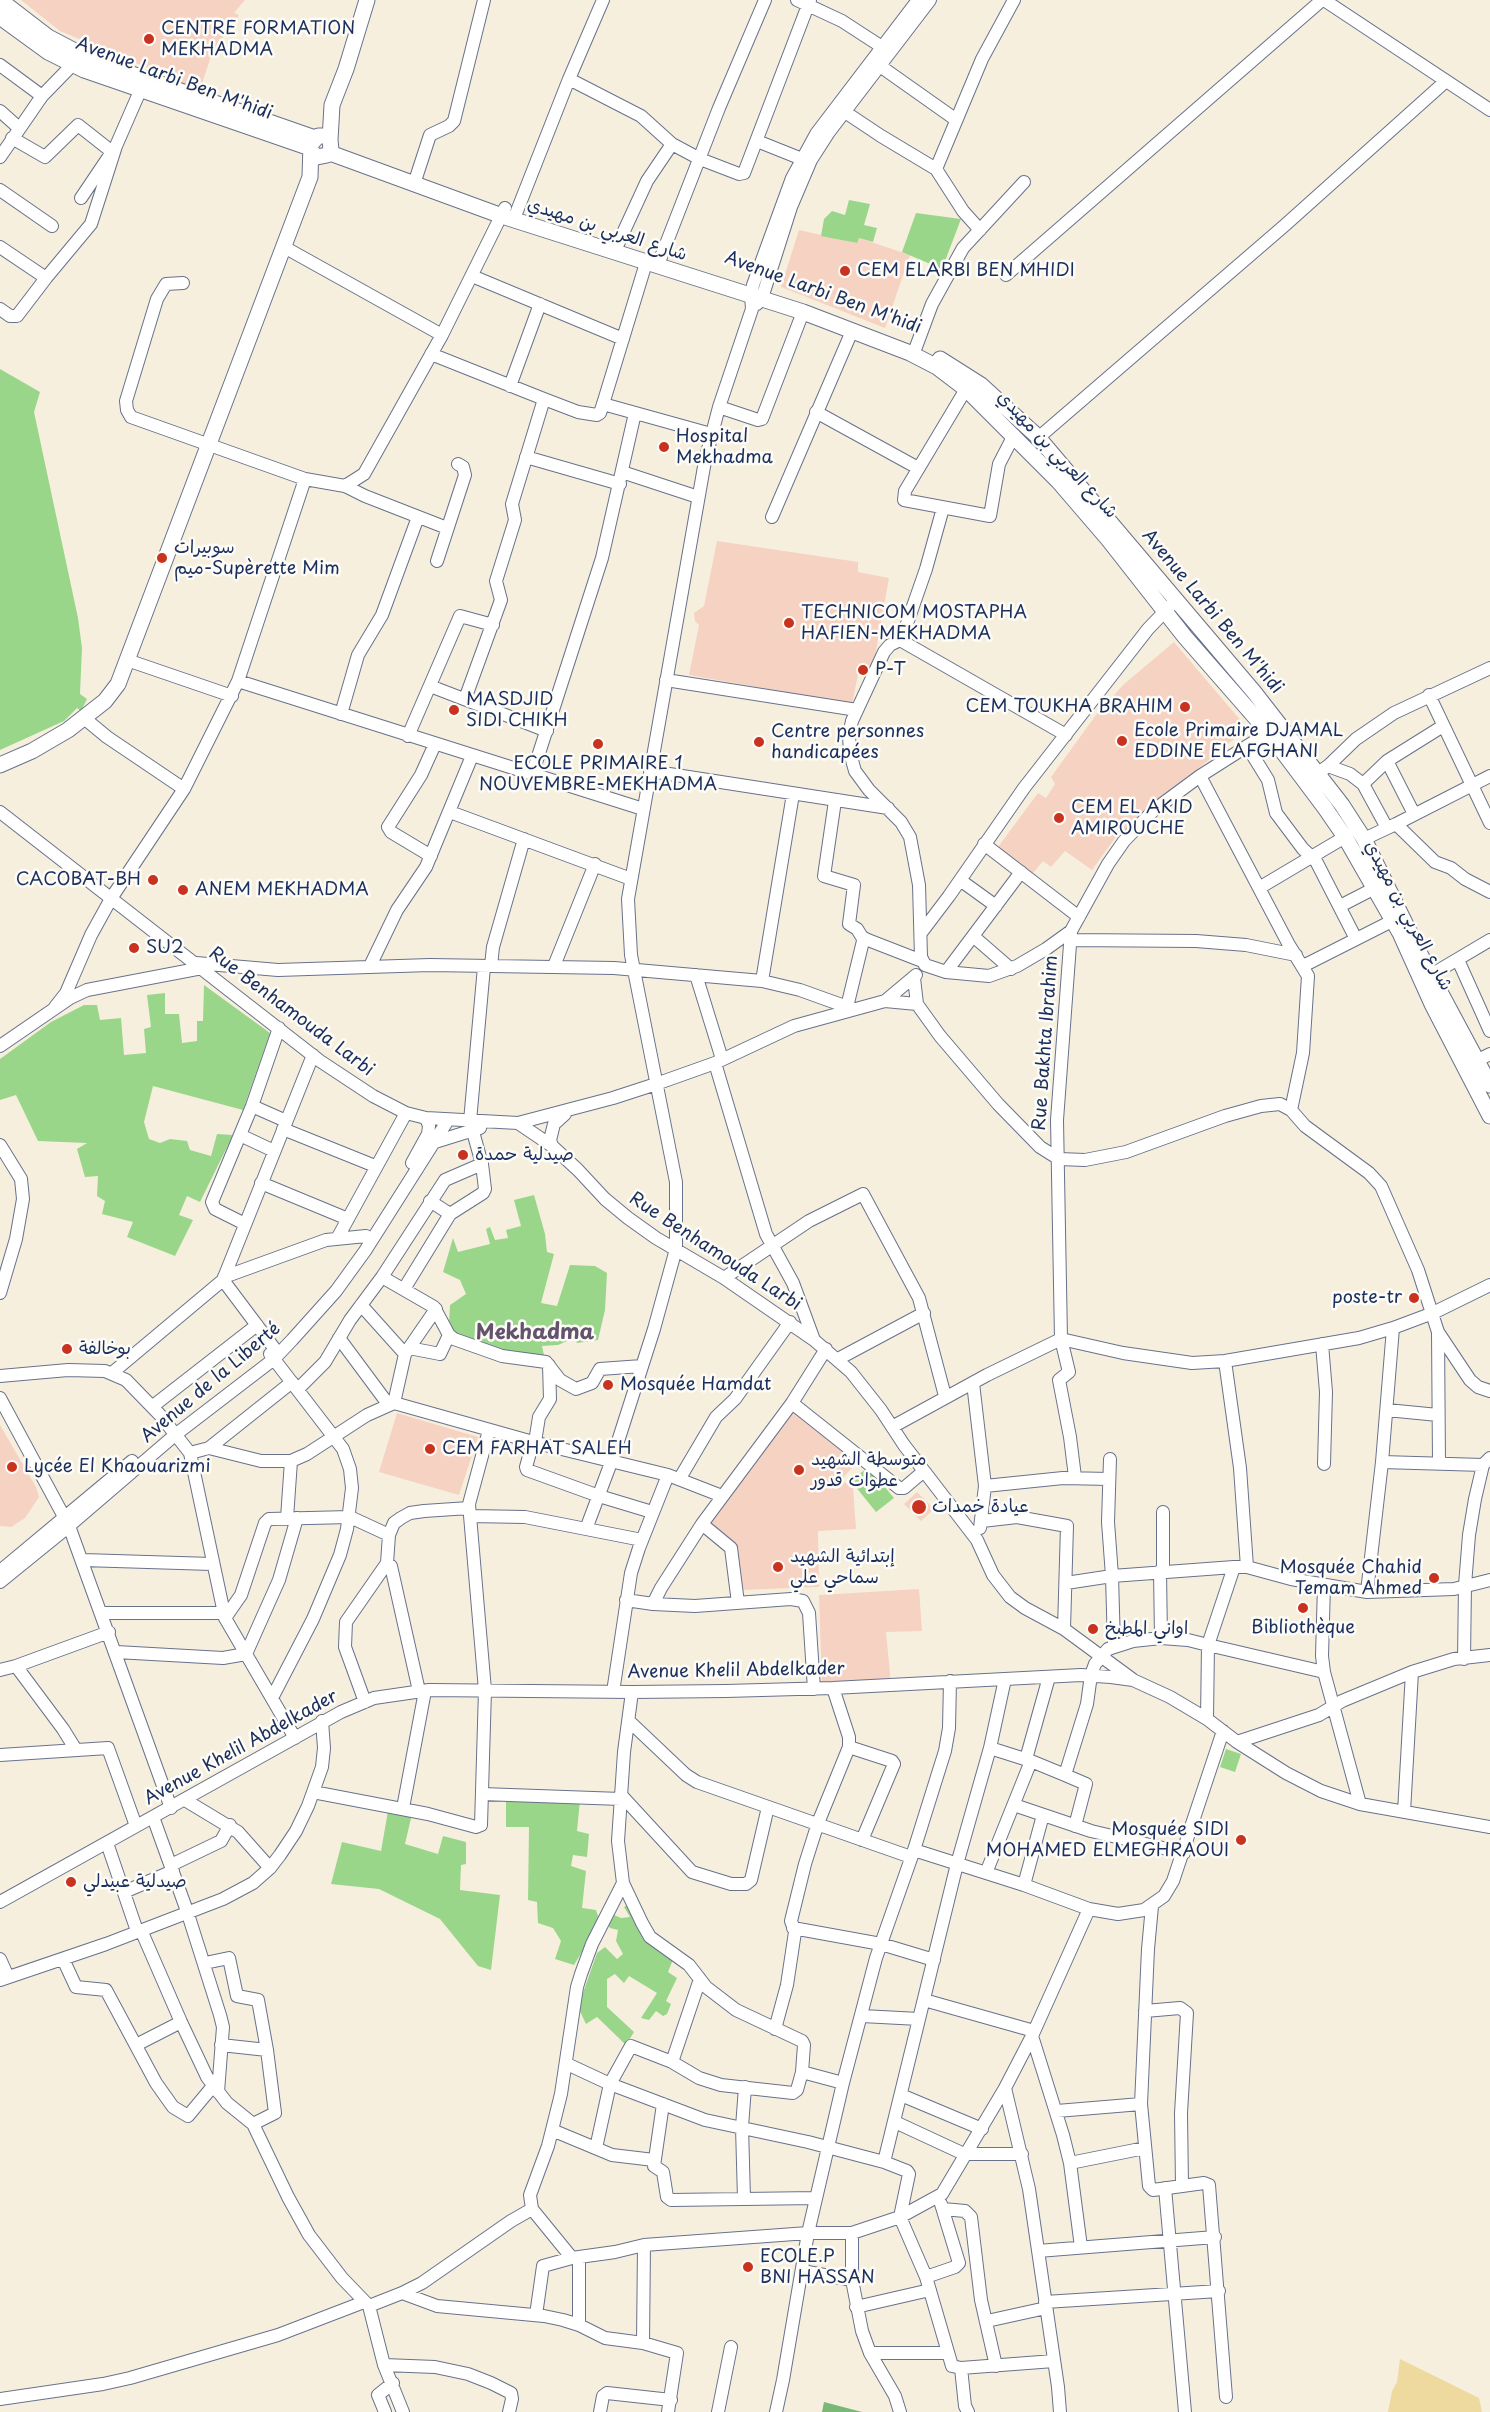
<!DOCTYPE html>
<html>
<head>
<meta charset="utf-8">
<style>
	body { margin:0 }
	canvas { display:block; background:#f6efde }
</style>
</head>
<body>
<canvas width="1490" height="2412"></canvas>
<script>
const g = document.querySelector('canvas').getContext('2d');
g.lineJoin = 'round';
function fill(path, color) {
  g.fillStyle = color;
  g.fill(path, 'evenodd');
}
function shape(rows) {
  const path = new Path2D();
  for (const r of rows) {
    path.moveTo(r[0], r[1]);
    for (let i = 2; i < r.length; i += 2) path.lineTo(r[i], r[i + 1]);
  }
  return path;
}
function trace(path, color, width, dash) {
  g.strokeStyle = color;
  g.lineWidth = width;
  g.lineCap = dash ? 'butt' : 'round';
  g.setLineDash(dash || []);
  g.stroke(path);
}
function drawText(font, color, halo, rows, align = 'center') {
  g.font = font + ' "Playpen Sans","Playpen Sans Arabic",sans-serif';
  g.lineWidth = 5;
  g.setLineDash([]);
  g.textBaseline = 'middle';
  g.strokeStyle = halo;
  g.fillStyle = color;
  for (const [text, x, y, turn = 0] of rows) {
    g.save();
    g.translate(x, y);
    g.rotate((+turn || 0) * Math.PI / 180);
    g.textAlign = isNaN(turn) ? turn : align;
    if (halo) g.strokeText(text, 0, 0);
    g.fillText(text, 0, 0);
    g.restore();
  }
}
const built = shape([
	[21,0,245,0,234,13,239,15,212,53,200,90,60,31],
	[799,230,856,243,859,238,910,255,885,328,781,287],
	[717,541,858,562,858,572,889,578,873,667,860,665,852,704,689,675,699,625,695,621,694,613,704,606],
	[1174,642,1247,728,1115,838,1092,870,1065,851,1051,867,1043,861,1033,873,998,847,1038,793,1046,798,1055,784,1051,777,1096,715,1123,685],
	[794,1410,859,1460,841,1480,853,1488,856,1529,818,1531,819,1587,740,1590,737,1547,710,1524],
	[397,1413,478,1437,459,1495,379,1472],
	[0,1425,36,1487,39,1497,25,1518,11,1527,0,1526],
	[917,1492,934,1509,921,1521,904,1504],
	[919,1589,922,1631,886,1632,891,1684,822,1686,819,1595]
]);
const green = shape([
	[849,200,870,204,864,225,877,228,873,242,859,238,857,243,821,236,824,219,832,211,845,215],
	[916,213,961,219,942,269,902,252],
	[0,369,40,392,34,412,78,618,82,648,80,694,87,699,81,711,77,708,64,721,0,750],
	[204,985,270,1033,243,1110,153,1086,144,1122,149,1139,160,1143,170,1139,187,1141,190,1150,211,1156,217,1134,233,1135,200,1202,187,1196,179,1215,193,1220,175,1256,127,1237,133,1222,102,1214,105,1201,97,1196,98,1176,85,1177,77,1149,87,1143,38,1141,16,1095,0,1100,0,1059,51,1022,84,1005,97,1005,100,1020,121,1018,124,1055,146,1053,144,1029,151,1027,147,995,165,993,165,1014,179,1014,182,1043,197,1041,197,1021,203,1021],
	[534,1195,545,1234,547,1252,554,1254,541,1303,557,1306,570,1265,595,1266,607,1273,605,1310,598,1340,577,1343,574,1338,558,1345,542,1346,545,1360,503,1356,453,1335,449,1323,450,1305,466,1294,460,1280,443,1272,453,1238,458,1252,490,1244,486,1229,490,1227,495,1240,508,1238,506,1230,521,1226,514,1200],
	[868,1467,894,1498,876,1512,851,1481],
	[1226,1749,1241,1754,1235,1772,1220,1767],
	[506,1796,580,1800,577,1831,589,1834,587,1857,573,1855,571,1866,586,1871,582,1908,596,1910,600,1922,574,1965,555,1959,561,1941,553,1928,538,1923,537,1902,528,1900,529,1827,506,1827],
	[388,1811,412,1814,405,1844,438,1854,443,1836,466,1842,466,1864,461,1865,460,1890,500,1895,491,1970,478,1966,440,1919,379,1889,331,1884,342,1842,381,1851],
	[629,1904,674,1957,668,1972,677,1978,666,2001,671,2004,667,2014,663,2016,656,2011,649,2020,641,2018,657,1993,629,1976,624,1983,615,1974,607,1979,607,2007,634,2032,626,2045,597,2017,586,2024,578,2007,597,1953,605,1947,617,1959,623,1954,616,1941,618,1930,610,1928,605,1920,612,1914,621,1918,630,1917,624,1907]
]);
const forest = shape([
	[824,2402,862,2412,822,2412]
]);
const sand = shape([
	[1400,2359,1479,2398,1482,2412,1388,2412,1392,2391,1397,2382]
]);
const minor = shape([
	[797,0,842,21,882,47],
	[1324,0,1490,110],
	[0,65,42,96,0,157],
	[880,66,955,119],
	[569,79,641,116,672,144,700,159,739,174,744,173,810,0],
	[42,96,79,58],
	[839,108,881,136,936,169,963,211,980,230],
	[0,111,19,128],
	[12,138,45,157,78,125,111,151],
	[757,141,802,159],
	[936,169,982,59,1014,0],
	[414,184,430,135,449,126,454,121,484,0],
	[0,190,52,226],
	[81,198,116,146,140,91],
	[517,211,569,79,603,0],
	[618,244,647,181,672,144],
	[0,247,46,278,91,224,116,146],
	[284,247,442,335],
	[661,257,719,108,765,0],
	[1006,275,1322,0],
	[472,276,623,339],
	[183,283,166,284,157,299,126,401,127,410,131,417,305,479,238,681],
	[757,304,762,298,791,207,811,160,829,132,930,0],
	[0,309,10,316,17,316,46,278],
	[916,347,932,304,963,248,1024,182],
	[431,354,544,399,578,412,597,415,600,413,603,404,646,263],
	[510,386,540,304],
	[966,389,905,491,904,500,990,516,999,464,1014,435],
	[603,404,711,434],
	[719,407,758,420,762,419,803,312],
	[816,412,918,468],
	[1038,438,1284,226,1446,81],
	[526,457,620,484],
	[622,472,698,497],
	[305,479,345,486,364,474,442,335,505,208],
	[345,486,365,496,447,528],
	[943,508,926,569,903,635,900,640,890,645,884,652,852,721,849,735,850,753,855,771,869,790,901,822,910,837,919,885,921,957,925,965,946,972,989,976,1017,966,1046,949,1071,931,1108,864,1124,841,1154,810,1200,776,1274,729],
	[772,517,852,331],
	[437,561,465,475,463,467,458,464],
	[900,640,1066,735],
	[127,660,232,696],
	[666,680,857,710],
	[430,686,547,731],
	[1429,695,1490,823],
	[465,699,501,600,496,581,515,520,512,504,544,399],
	[341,714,358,655,382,615,418,517],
	[84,718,107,737,184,789],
	[408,736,460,616,493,625],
	[1247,746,1268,780,1276,813,1303,849,1316,861,1356,939],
	[1387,761,1443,726],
	[1328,766,1350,774,1363,784],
	[650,771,888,808],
	[532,775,602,558,635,413],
	[1200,776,1289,945,1308,976,1303,1053,1291,1110],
	[1311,778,1328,766,1356,739,1394,713,1490,668],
	[835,801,824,876,854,885,849,924,857,929,862,937,868,940],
	[0,812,320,1061,373,1096,406,1113,426,1118,518,1123,552,1146,578,1170,605,1199,628,1218,656,1238,724,1278,814,1340,851,1372,881,1410,904,1445,977,1540,993,1575,1010,1597,1025,1608,1064,1629,1132,1679],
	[450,812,631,879],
	[1396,824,1490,776],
	[1387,828,1363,784,1387,761,1414,814],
	[1364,839,1396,824,1435,862,1451,868,1465,879,1490,892],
	[984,844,1079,917],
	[431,856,391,832,388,827,421,775,435,744],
	[960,880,996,906],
	[1259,888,1345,837],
	[1340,906,1373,889],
	[921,933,949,896,1024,788,1148,629,1171,605],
	[973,936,1011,969],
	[1070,940,1196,941,1246,945,1296,955],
	[1458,960,1490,1031],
	[196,963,278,970,430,965,614,968,762,981,800,990,853,1009],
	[370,966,397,910,426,867,472,756],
	[491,966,493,947,524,839],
	[554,966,595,864],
	[1303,966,1392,921],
	[946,972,1021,872],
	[696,975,722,1059],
	[1431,975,1490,940],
	[914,978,917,1004,940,1036,998,1104,1040,1147,1059,1159,1085,1160,1126,1152,1225,1116,1261,1106,1280,1104,1291,1110,1305,1126,1369,1173,1381,1186,1418,1270,1438,1332,1470,1380,1478,1387,1490,1391],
	[762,981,793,794],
	[885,1001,916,975],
	[55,1007,66,993,91,935,112,897,184,789,238,681,643,809],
	[847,1007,863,941,868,940,922,961],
	[0,1046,70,998,87,990,202,968],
	[715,1063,766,1234,793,1283,814,1340],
	[1470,1064,1490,1054],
	[252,1106,286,1121],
	[518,1123,613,1098,656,1084,715,1063,794,1026,885,1001,917,1004],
	[283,1129,375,1166],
	[240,1135,274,1151],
	[435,1142,480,1128],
	[0,1145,21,1179,23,1199,16,1239,0,1293],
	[552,1146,550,1140,554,1124,565,1114],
	[412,1163,428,1134,429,1126,426,1118],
	[261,1183,348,1219],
	[430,1201,450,1214],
	[245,1224,215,1209,212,1202,252,1106,279,1028],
	[338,1237,406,1113],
	[224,1277,326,1240,366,1236],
	[382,1277,434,1307,449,1335,454,1339,502,1356,546,1362,560,1380,576,1389,592,1383,600,1369,642,1366],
	[724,1278,809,1221,863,1194,919,1298,945,1396],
	[223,1280,274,1348],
	[404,1289,450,1214,483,1193,485,1189,482,1164,470,1121,484,967],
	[361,1305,405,1354],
	[1438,1332,1439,1463],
	[339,1338,388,1404],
	[1322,1344,1326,1392,1324,1464],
	[409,1348,440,1354,449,1335],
	[270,1354,343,1449,350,1469,352,1488,347,1529,340,1555,313,1619,272,1698],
	[838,1359,924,1313],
	[1225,1361,1240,1468,1247,1567],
	[112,1373,223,1280,313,1055],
	[0,1376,68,1370,105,1371,126,1380,160,1415,190,1453,225,1618,295,1738],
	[973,1383,985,1486,980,1528],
	[298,1389,325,1362,350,1320,382,1277,445,1180,482,1164],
	[0,1398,69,1526,171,1808],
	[394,1403,405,1354,436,1309],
	[792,1403,899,1488,904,1488,924,1471],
	[153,1406,257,1325],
	[1387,1410,1438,1415],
	[892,1427,987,1375,1061,1339,1057,1120,1071,931],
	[533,1442,526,1467,527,1470,599,1496,652,1512],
	[535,1442,539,1417,550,1399,549,1365],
	[209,1448,292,1382],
	[190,1453,209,1448,261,1461,291,1461,307,1454,367,1415,394,1403,533,1442,668,1475,722,1496],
	[1382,1462,1393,1328,1433,1313,1490,1285],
	[1075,1477,1070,1437,1059,1380,1069,1372,1061,1339,1123,1353,1192,1363,1225,1361,1359,1338,1393,1328],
	[680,1478,716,1417,735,1399,790,1322],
	[985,1486,1063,1478,1109,1479],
	[470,1516,525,1517,642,1540],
	[287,1518,291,1461],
	[982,1521,1017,1517,1067,1526,1064,1629],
	[702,1524,731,1548,738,1603],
	[586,1529,612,1460,654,1329,676,1249,676,1182,631,955,628,899,705,461,719,407,752,309,751,295,753,285,792,178,816,134,918,0],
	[83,1560,212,1564],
	[387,1563,389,1535,394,1523,401,1518,410,1513,424,1511,469,1508],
	[0,1571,132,1461],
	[1160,1571,1161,1638],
	[1163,1571,1163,1512],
	[0,1582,69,1526,175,1435,274,1359,292,1340,336,1291,365,1251,448,1120],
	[1066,1583,1112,1576,1108,1522,1110,1459],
	[1324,1585,1322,1656,1324,1672,1360,1804],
	[1367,1592,1382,1462,1483,1465],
	[626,1600,653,1604,661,1588,702,1524,792,1403,826,1349],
	[653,1604,695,1606,791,1599,803,1601,809,1613,814,1689],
	[102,1613,223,1613],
	[225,1618,241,1595,265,1523,269,1519,350,1517,389,1535],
	[1114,1646,1112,1576,1234,1567],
	[116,1652,223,1658,246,1654,279,1580,297,1518],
	[1464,1659,1465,1585,1469,1535,1475,1499,1483,1465,1490,1458],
	[16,1666,109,1632],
	[0,1670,16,1666,63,1729,76,1750],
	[1324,1672,1208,1645,1234,1567,1247,1567,1291,1579,1367,1592,1454,1589,1490,1580],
	[613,1692,631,1573,639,1548,668,1475],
	[632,1692,624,1752,618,1841,623,1883,642,1923,650,1937,689,1965,706,1987,736,2010,802,2041,804,2045,802,2072,843,2083,808,2233,783,2380,776,2412],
	[365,1702,345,1647,346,1622,387,1563,391,1566,419,1691],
	[629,1721,686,1775,697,1782,911,1857],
	[1237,1742,1319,1715,1342,1701,1412,1672,1454,1659,1490,1655],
	[849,1747,892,1761,894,1764,862,1840],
	[990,1748,1031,1761],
	[0,1755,108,1748,136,1826],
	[1026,1759,1049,1677],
	[1065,1775,1086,1784,1075,1826],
	[313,1792,428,1814,476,1827,481,1825,485,1690,469,1504,489,1430],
	[482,1794,621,1799],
	[622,1796,692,1872,731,1884,746,1884,751,1880,768,1807],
	[185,1800,238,1832,270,1868],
	[1014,1805,1091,1831,1184,1853],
	[403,1808,425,1691],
	[1404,1812,1412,1672],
	[153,1817,187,1911,220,2015,223,2027,218,2092],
	[107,1843,137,1931],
	[914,1850,1024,1885,1089,1909,1118,1914,1144,1910,1164,1896,1173,1881,1223,1731],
	[171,1865,221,1841,230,1825],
	[986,1873,1031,1761,1065,1775,1087,1704,1091,1675,1095,1664,1108,1649,1133,1641,1161,1638,1188,1640,1208,1645,1207,1719],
	[623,1883,592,1944,581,1974,577,1987,561,2094,548,2146,530,2195,532,2209,572,2258,615,2252,644,2245,808,2233,852,2233,900,2217,942,2194,1005,2088],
	[1024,1885,1043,1815],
	[124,1892,173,1871],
	[0,1902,341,1712,374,1698,429,1690,632,1692,726,1691,833,1688,1081,1675,1111,1677,1133,1680,1170,1697,1207,1719,1237,1742,1286,1773,1321,1791,1360,1804,1490,1827],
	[1152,1906,1148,1949,1141,2104,1149,2186,1153,2190,1204,2183,1209,2185,1226,2397],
	[793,1928,881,1944,934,1960],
	[141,1930,181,2022,207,2077,227,2103,253,2124,288,2197,309,2235,342,2278,369,2306],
	[0,1959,8,1977],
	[63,1959,76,1987,106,1990,156,2083,173,2107,188,2116,213,2086],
	[205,1963,229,1958,237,1996,258,2000,267,2050,275,2113,253,2124],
	[0,1980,106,1944,223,1899,253,1883,270,1868,280,1855,296,1831,308,1806,322,1767,324,1748,322,1721],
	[924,2000,1034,2031],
	[1145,2011,1180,2008,1187,2013,1181,2113,1182,2186],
	[862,2016,919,2019],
	[775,2029,787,1985,795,1932,791,1921,805,1864,818,1823,849,1747,849,1737,833,1688],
	[1032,2036,1063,2135,1070,2163,1081,2247],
	[136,2045,181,2022],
	[221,2045,267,2050],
	[672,2062,700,1979],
	[567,2064,610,2084,705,2120,808,2142,884,2162,957,1864,990,1748,1005,1679],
	[843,2083,876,1958,914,1850,945,1751,949,1728,950,1681],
	[901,2095,982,2129],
	[663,2104,654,2166,663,2172,667,2197,671,2200,815,2198],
	[1057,2111,1141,2104],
	[895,2122,964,2154,1022,2154],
	[552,2130,612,2155,654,2160],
	[596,2148,610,2084,631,2046,672,2062,699,2078,721,2085,793,2093,797,2090,802,2072],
	[884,2162,907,2171,909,2174,900,2217,926,2277,952,2366,961,2368,1054,2361],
	[1070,2163,1145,2148],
	[1165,2188,1185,2412],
	[744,2199,742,2127,745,2087],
	[943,2209,965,2211,971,2217,981,2300,996,2366],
	[852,2233,852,2280,862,2331,870,2353,895,2396,900,2412],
	[1038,2251,1215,2237],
	[579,2257,579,2325],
	[802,2271,852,2280],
	[926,2277,955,2267,959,2263,941,2204],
	[402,2293,437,2306,544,2316,563,2320,579,2325,605,2338,643,2343,677,2353,668,2412],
	[1045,2302,1219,2291],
	[856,2307,930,2290],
	[536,2315,543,2266,572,2258],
	[987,2321,1046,2308],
	[643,2343,644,2245],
	[870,2353,947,2353],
	[384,2365,435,2367,468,2374,491,2383,511,2393,512,2399,509,2412],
	[961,2368,965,2406,968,2412],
	[0,2399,103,2384,130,2378,278,2335,364,2302],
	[385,2412,378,2395,393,2383],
	[403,2412,384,2365,369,2306,402,2293,422,2283,511,2221,532,2209],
	[600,2412,603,2396,607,2393,671,2400],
	[718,2412,731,2347],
	[1060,2412,1058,2387,1029,2189,1005,2088,1032,2036,1089,1909]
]);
const major = shape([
	[0,0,48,37,92,60,315,138],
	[0,17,48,52,84,70,310,148],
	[330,140,332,105,346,69,367,0],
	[330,153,502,216,803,312,910,353,937,367,966,389,1059,482,1108,539,1185,637,1268,732,1325,808,1345,837,1400,933,1432,1004,1490,1116],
	[940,359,981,385,1037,436,1254,692,1342,805,1364,839,1424,962,1490,1085],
	[0,765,32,751,68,730,105,701,118,684,310,177,311,144,318,136,325,136,330,140,331,150,327,155,317,157,311,151]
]);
const markers = [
	[149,39,6,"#c8321e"],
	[845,271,6,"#c8321e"],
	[664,447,6,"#c8321e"],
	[162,558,6,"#c8321e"],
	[789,623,6,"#c8321e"],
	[863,670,6,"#c8321e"],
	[1185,707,6,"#c8321e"],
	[454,710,6,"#c8321e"],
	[1122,741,6,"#c8321e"],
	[759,742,6,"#c8321e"],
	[598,744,6,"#c8321e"],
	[1059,818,6,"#c8321e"],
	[153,880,6,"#c8321e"],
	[183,890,6,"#c8321e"],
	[134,948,6,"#c8321e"],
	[463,1155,6,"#c8321e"],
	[1414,1298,6,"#c8321e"],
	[67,1349,6,"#c8321e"],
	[608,1385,6,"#c8321e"],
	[430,1449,6,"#c8321e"],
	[12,1467,6,"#c8321e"],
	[799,1470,6,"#c8321e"],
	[919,1507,8,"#c8321e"],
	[778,1567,6,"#c8321e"],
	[1434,1578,6,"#c8321e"],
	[1303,1608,6,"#c8321e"],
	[1093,1629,6,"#c8321e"],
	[1241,1840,6,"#c8321e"],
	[71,1882,6,"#c8321e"],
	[748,2267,6,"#c8321e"]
];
const poiNames = [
	["CENTRE FORMATION",161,29],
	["MEKHADMA",161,50],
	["CEM ELARBI BEN MHIDI",857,271],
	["Hospital",676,437],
	["Mekhadma",676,458],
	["سوبيرات",174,548],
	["ميم-Supèrette Mim",174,569],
	["TECHNICOM MOSTAPHA",801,613],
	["HAFIEN-MEKHADMA",801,634],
	["P-T",875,670],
	["MASDJID",466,700],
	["SIDI CHIKH",466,721],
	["CEM TOUKHA BRAHIM",1173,707,"right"],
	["Ecole Primaire DJAMAL",1134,731],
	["EDDINE ELAFGHANI",1134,752],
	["Centre personnes",771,732],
	["handicapées",771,753],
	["ECOLE PRIMAIRE 1",598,764,"center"],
	["NOUVEMBRE-MEKHADMA",598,785,"center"],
	["CEM EL AKID",1071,808],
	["AMIROUCHE",1071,829],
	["CACOBAT-BH",141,880,"right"],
	["ANEM MEKHADMA",195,890],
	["SU2",146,948],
	["صيدلية حمدة",475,1155],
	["poste-tr",1402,1298,"right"],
	["بوخالفة",79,1349],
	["Mosquée Hamdat",620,1385],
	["CEM FARHAT SALEH",442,1449],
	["متوسطة الشهيد",811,1460],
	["عطوات قدور",811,1481],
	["Lycée El Khaouarizmi",24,1467],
	["عيادة خمدات",932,1507],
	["إبتدائية الشهيد",790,1557],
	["سماحي علي",790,1578],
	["Mosquée Chahid",1422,1568,"right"],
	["Temam Ahmed",1422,1589,"right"],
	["Bibliothèque",1303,1628,"center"],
	["اواني المطبخ",1105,1629],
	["Mosquée SIDI",1229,1830,"right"],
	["MOHAMED ELMEGHRAOUI",1229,1851,"right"],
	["صيدلية عبيدلي",83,1882],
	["ECOLE.P",760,2257],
	["BNI HASSAN",760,2278]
];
const streetNames = [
	["Avenue Larbi Ben M'hidi",174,79,20],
	["شارع العربي بن مهيدي",607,230,18],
	["Avenue Larbi Ben M'hidi",823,293,20],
	["شارع العربي بن مهيدي",1057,455,47],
	["Avenue Larbi Ben M'hidi",1212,612,50],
	["شارع العربي بن مهيدي",1408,916,62],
	["Rue Benhamouda Larbi",291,1012,37],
	["Rue Bakhta Ibrahim",1046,1043,-86],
	["Rue Benhamouda Larbi",715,1252,33],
	["Avenue de la Liberté",211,1383,-40],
	["Avenue Khelil Abdelkader",736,1671,-1],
	["Avenue Khelil Abdelkader",241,1748,-29]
];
const quarterNames = [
	["Mekhadma",535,1333]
];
fill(built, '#f6d2c3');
fill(green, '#9ad68a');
fill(forest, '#7bb776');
fill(sand, '#eeda9e');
trace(minor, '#68728b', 14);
trace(major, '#68728b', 17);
trace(minor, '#fff', 12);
trace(major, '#fff', 15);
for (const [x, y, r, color] of markers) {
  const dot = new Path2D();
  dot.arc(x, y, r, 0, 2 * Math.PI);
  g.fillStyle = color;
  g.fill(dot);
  trace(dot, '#fdfcf7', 2);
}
drawText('18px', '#1b2f5e', '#fdfcf7', poiNames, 'left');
drawText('18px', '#1b2f5e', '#fdfcf7', streetNames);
drawText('bold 21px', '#64536d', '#fdfcf7', quarterNames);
</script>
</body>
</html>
